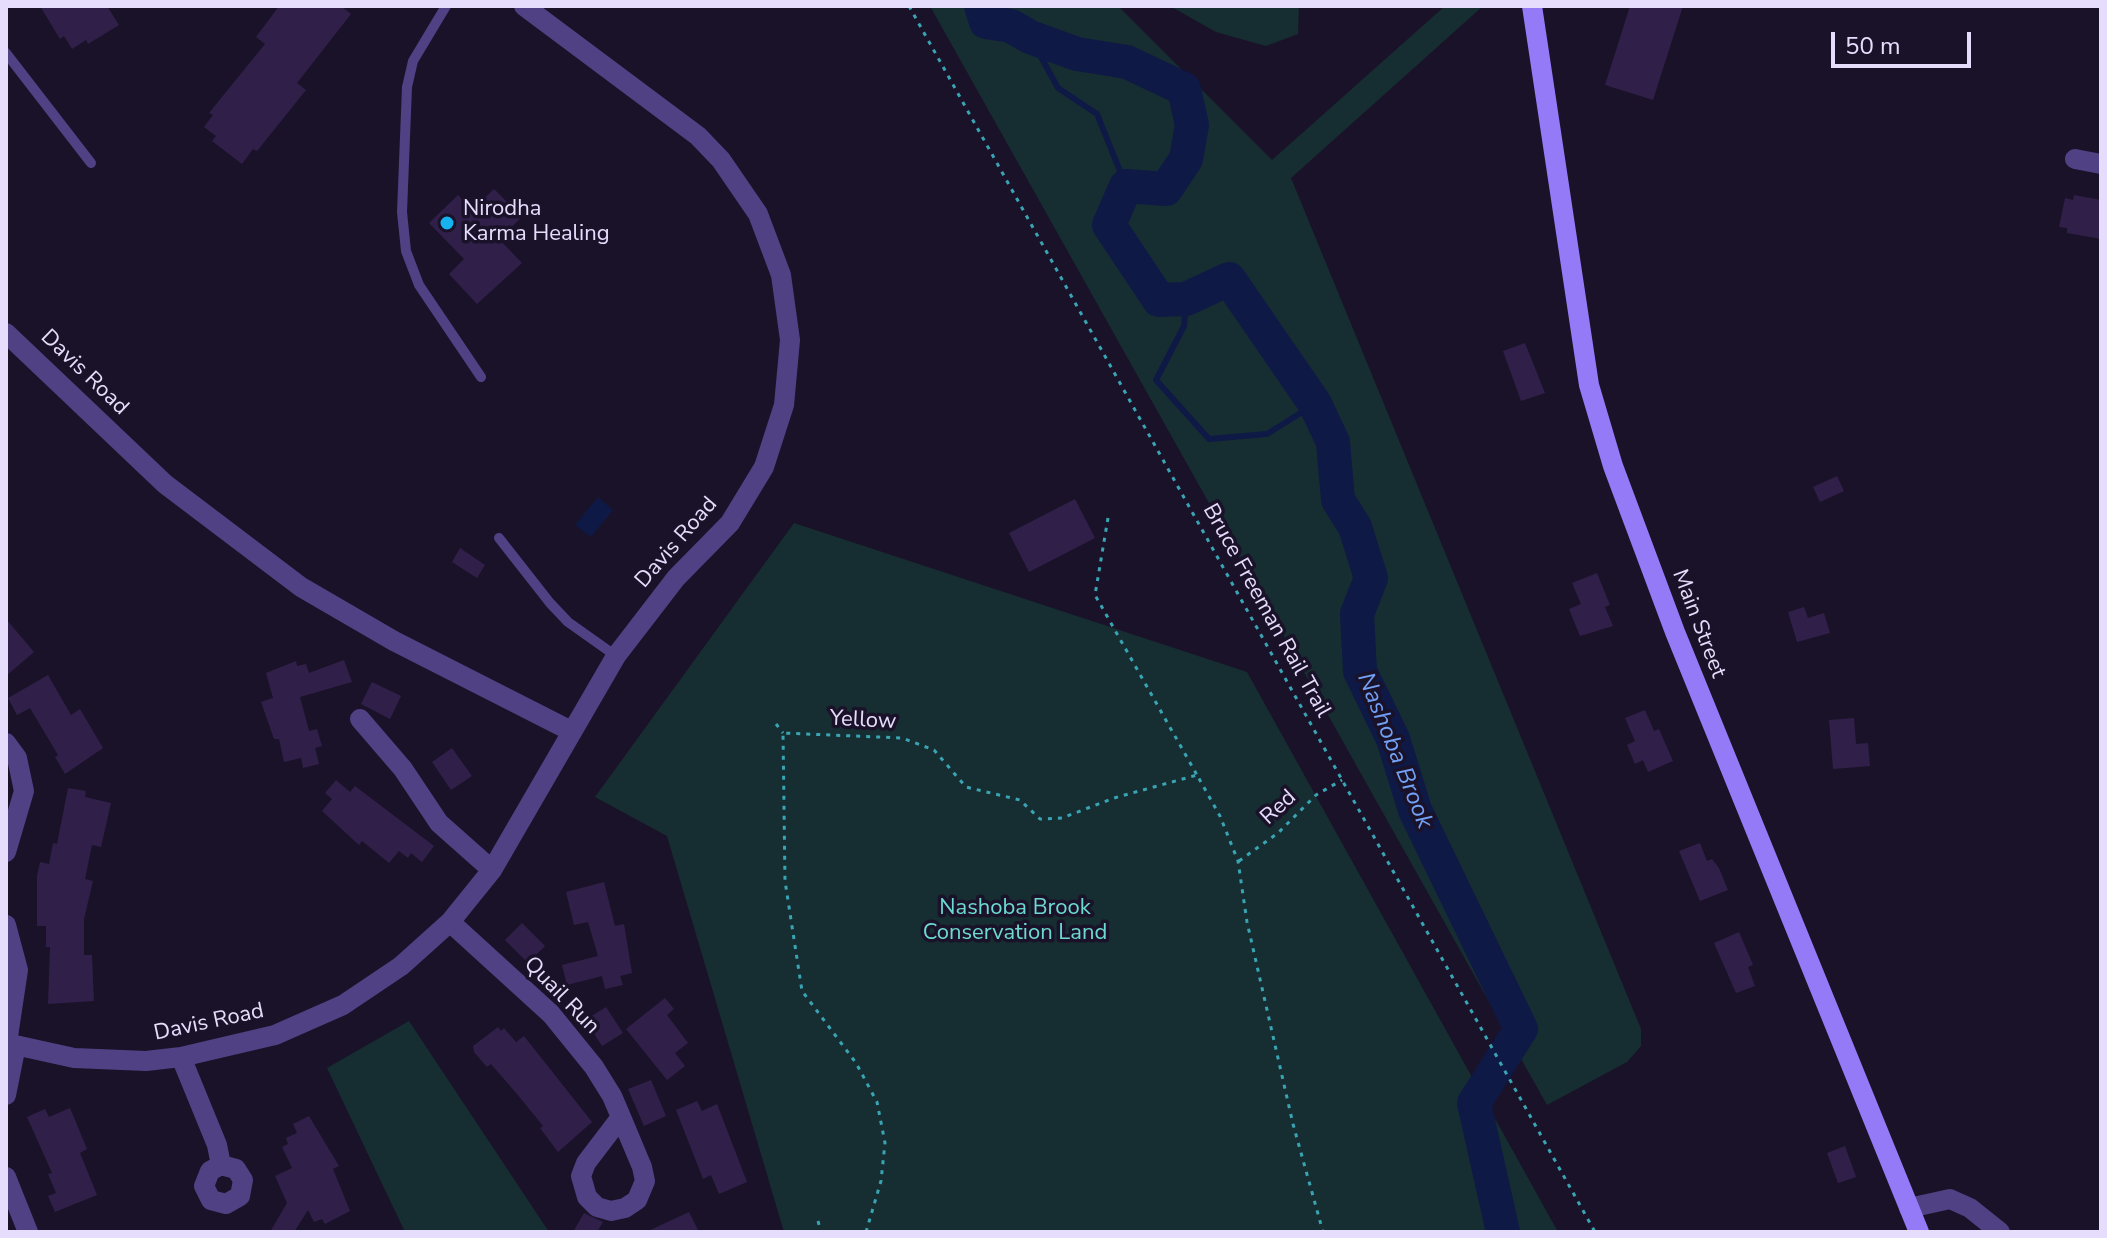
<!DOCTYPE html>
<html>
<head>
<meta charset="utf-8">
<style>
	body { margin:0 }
	#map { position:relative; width:2107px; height:1238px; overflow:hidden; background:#1a1229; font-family:"Nunito Sans",sans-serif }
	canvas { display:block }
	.frame { position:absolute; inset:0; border:8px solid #e6ddfd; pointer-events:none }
	.scale { position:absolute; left:1831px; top:32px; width:140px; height:36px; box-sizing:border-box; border:4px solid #e6ddfd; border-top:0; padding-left:10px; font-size:24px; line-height:28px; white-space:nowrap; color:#e6ddfd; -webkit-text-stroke:6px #1a1229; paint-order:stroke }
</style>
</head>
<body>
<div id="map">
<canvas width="2107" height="1238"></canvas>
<div class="frame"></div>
<div class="scale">50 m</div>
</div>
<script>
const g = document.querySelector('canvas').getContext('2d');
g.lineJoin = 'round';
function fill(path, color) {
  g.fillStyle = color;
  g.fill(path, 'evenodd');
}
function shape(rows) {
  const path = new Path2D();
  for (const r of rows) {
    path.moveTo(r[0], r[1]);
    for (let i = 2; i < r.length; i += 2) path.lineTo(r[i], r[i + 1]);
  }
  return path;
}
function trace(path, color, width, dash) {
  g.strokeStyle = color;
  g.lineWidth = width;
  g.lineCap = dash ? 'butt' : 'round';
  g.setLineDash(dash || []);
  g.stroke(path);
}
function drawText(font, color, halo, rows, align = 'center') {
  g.font = font + ' "Nunito Sans",sans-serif';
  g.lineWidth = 7;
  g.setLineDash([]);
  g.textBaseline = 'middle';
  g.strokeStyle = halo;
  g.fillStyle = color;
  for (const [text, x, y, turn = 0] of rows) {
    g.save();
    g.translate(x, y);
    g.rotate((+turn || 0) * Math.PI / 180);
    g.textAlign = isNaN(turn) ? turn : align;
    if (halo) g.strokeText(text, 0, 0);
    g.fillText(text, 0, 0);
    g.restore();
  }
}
const green = shape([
	[930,6,1118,6,1272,160,1445,6,1483,6,1291,178,1641,1029,1641,1046,1627,1062,1547,1105],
	[1170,6,1299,6,1298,34,1266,46,1216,32],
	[794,523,1247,672,1558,1232,784,1232,667,836,595,797],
	[409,1021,549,1232,405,1232,327,1068]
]);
const water = shape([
	[598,497,613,510,591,537,575,525]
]);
const stream = shape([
	[1030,37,1058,88,1097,114,1126,186],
	[1186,299,1184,326,1156,380,1209,439,1267,434,1315,404]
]);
const river = shape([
	[981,6,986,22,1011,26,1030,37,1077,54,1127,62,1184,89,1192,125,1186,159,1166,189,1126,186,1109,225,1159,300,1186,299,1229,279,1315,404,1333,442,1338,500,1355,527,1371,578,1357,614,1360,671,1393,739,1415,810,1521,1029,1474,1103,1503,1232]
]);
const building = shape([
	[40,6,107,6,119,25,88,44,86,40,72,49,64,36,60,39],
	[279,6,341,6,351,14,297,83,306,90,257,151,253,149,242,164,212,141,216,136,204,127,213,115,209,113,265,44,256,37],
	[1630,6,1683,6,1653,100,1605,85],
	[494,189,522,217,499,239,522,263,477,304,449,274,464,259,429,223,458,195,472,210],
	[2074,195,2101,200,2101,239,2067,233,2067,228,2059,227,2065,198,2073,200],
	[1525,343,1545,393,1521,401,1503,351],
	[1837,476,1844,491,1820,502,1813,487],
	[1075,499,1095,538,1029,572,1009,533],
	[460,548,485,565,477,578,452,562],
	[1597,573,1610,605,1605,607,1613,626,1580,636,1569,609,1581,604,1572,583],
	[1804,607,1808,618,1824,613,1830,633,1797,642,1788,612],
	[6,619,34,652,6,676],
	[344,660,352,682,300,697,309,731,317,729,322,746,315,748,319,764,303,768,301,758,284,762,279,739,274,739,261,702,273,698,266,673,296,661,297,666,306,664,309,673],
	[48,675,71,715,80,709,103,748,65,774,55,757,58,755,30,708,17,715,8,698],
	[372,682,401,696,390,719,361,704],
	[1645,710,1654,731,1659,729,1673,761,1648,772,1643,760,1635,764,1627,745,1635,741,1625,718],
	[1854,718,1856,744,1868,743,1870,766,1833,769,1829,720],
	[452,748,472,776,451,790,432,762],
	[336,780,350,792,355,786,434,846,422,862,411,853,408,858,399,851,389,863,362,841,359,845,322,811,332,799,325,793],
	[68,788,86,791,85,797,111,803,101,847,92,845,85,879,93,881,84,919,84,955,92,955,94,1001,48,1004,50,947,46,947,46,926,37,926,37,876,40,862,49,864,53,843,57,844],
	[1700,843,1707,861,1712,859,1719,868,1728,890,1700,901,1679,851],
	[604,882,615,926,624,924,632,973,620,976,623,985,605,989,602,976,567,985,562,965,598,956,588,922,574,925,566,892],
	[522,923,545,946,528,963,505,940],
	[1739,932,1753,965,1748,967,1755,986,1736,993,1714,943],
	[665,998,674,1009,667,1015,688,1043,675,1053,685,1066,667,1080,626,1029],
	[606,1007,623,1033,602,1046,585,1020],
	[498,1027,501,1031,504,1028,516,1042,524,1036,592,1122,558,1152,540,1128,543,1126,517,1094,491,1064,487,1067,474,1052,473,1046],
	[651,1080,666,1116,644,1126,628,1089],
	[697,1101,702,1111,717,1104,747,1182,719,1194,711,1175,703,1179,676,1110],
	[70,1108,87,1149,80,1153,97,1195,55,1212,48,1196,56,1193,48,1174,52,1173,27,1117,45,1109,49,1117],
	[309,1116,339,1166,333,1169,350,1211,325,1224,322,1219,314,1222,308,1210,294,1232,270,1232,287,1203,275,1176,292,1168,282,1147,288,1144,286,1138,297,1133,293,1124],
	[1845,1146,1856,1177,1838,1183,1827,1153],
	[689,1212,699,1232,646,1232],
	[584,1213,603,1222,597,1232,573,1232]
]);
const path = shape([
	[909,6,1595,1232],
	[1108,518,1095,595,1197,775],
	[776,724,783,733],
	[1239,861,1278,833,1316,795,1342,780],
	[818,1221,821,1232],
	[866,1232,881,1181,885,1143,877,1102,856,1063,802,991,785,881,783,733,902,738,934,750,966,787,1020,800,1040,819,1062,818,1114,798,1197,775,1220,816,1238,861,1247,922,1293,1124,1323,1232]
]);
const service = shape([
	[446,6,413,61,407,87,402,212,406,251,419,285,481,377],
	[6,53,91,163],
	[499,538,550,603,568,622,616,656]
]);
const minor = shape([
	[2075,159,2101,164],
	[6,333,165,484,301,587,394,641,571,731],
	[360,719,403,769,439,823,492,870],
	[6,743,17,758,24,791,6,852],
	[450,922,551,1014,594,1067,612,1096,621,1117,642,1167,645,1181,637,1200,625,1208,611,1211,597,1207,587,1197,581,1176,586,1163,621,1117],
	[6,925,18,970,7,1043],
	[6,1043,74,1058,146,1061,181,1057,275,1035,343,1005,401,966,450,922,492,870,616,656,676,578,730,523,764,467,784,405,790,340,781,275,758,214,721,160,698,136,524,6],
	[181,1057,217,1145,221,1165,236,1169,243,1180,240,1196,226,1204,211,1200,204,1186,210,1171,221,1165],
	[6,1095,16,1045],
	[6,1177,28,1232],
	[1909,1208,1950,1199,1970,1208,2000,1232]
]);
const secondary = shape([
	[1532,6,1589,385,1613,466,1675,632,1919,1232]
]);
const markers = [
	[447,223,8,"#16b1ef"]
];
const poiNames = [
	["Nirodha",463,210],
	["Karma Healing",463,235]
];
const streetNames = [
	["Davis Road",84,373,44],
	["Davis Road",677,543,-49],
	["Bruce Freeman Rail Trail",1266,611,61],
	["Main Street",1698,624,69],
	["Yellow",863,721,3],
	["Red",1279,808,-43],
	["Quail Run",561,996,46],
	["Davis Road",209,1023,-12]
];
const parkNames = [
	["Nashoba Brook",1015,909],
	["Conservation Land",1015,934]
];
const waterNames = [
	["Nashoba Brook",1394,751,68]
];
fill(green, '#162e32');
fill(water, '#0f1946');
trace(stream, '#0f1946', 6);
trace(river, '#0f1946', 34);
fill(building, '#302049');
trace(path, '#39a5b4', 3, [4, 6]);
trace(service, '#504184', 10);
trace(minor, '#504184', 20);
trace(secondary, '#947af6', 20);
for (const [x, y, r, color] of markers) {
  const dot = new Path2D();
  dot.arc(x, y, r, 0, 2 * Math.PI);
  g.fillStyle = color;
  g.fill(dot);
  trace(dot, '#1a1229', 3);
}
drawText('22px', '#e6ddfd', '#1a1229', poiNames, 'left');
drawText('22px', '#e6ddfd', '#1a1229', streetNames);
drawText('22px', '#6cd9d2', '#1a1229', parkNames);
drawText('italic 24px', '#72a0f5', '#1a1229', waterNames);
</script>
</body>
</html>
